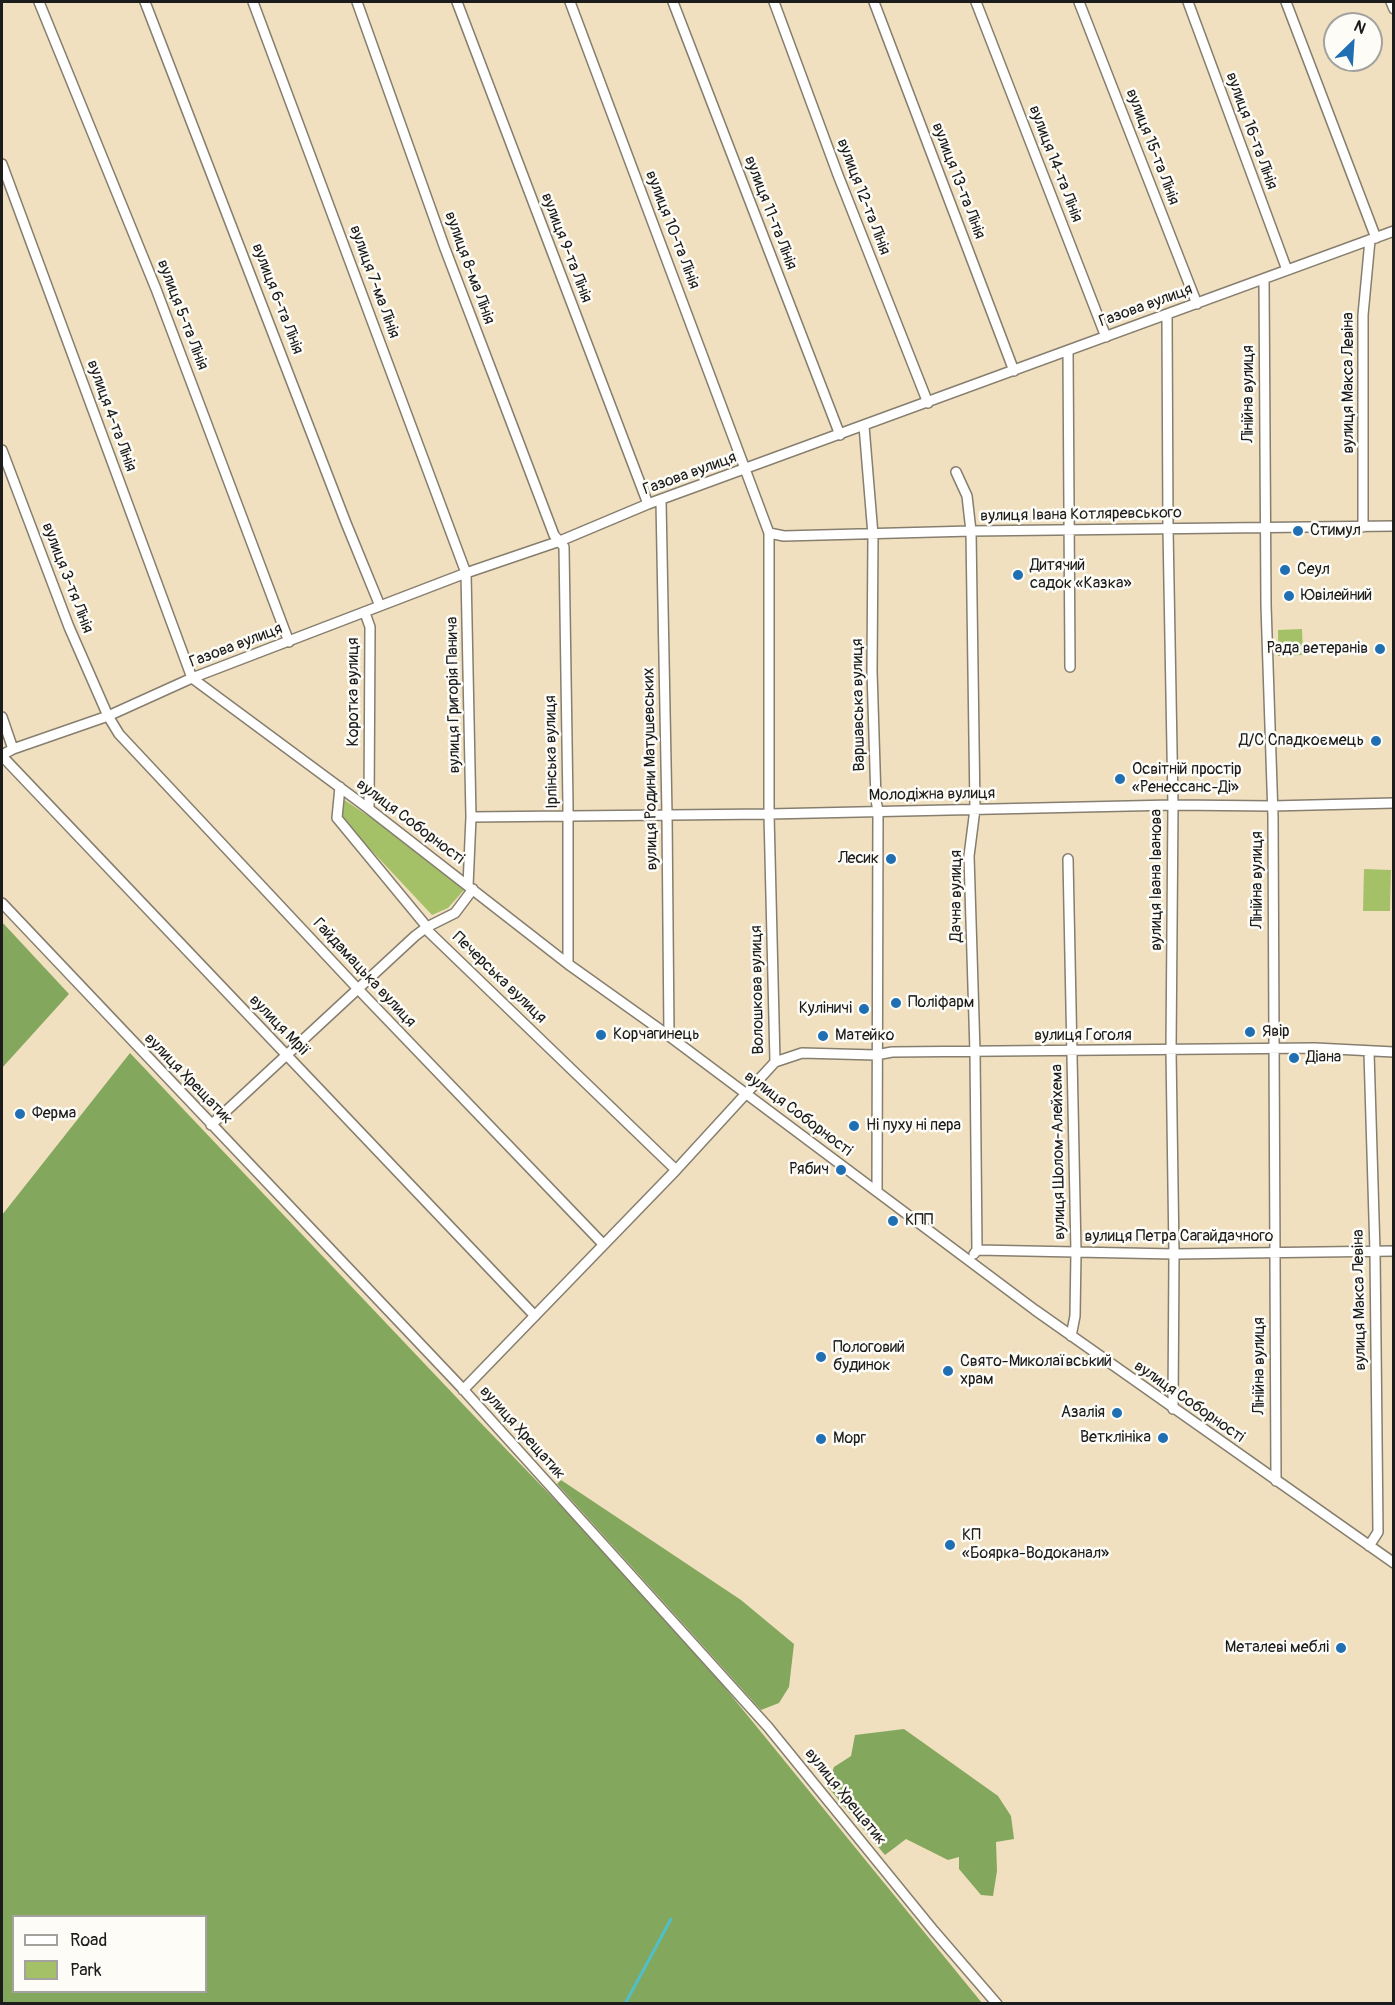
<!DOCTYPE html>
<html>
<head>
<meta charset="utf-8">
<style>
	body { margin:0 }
	#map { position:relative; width:1395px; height:2005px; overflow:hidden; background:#f0e0c0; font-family:Pangolin,sans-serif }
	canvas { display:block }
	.frame { position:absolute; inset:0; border:3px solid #1c1c1c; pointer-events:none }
	.legend { position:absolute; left:12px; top:1915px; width:195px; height:78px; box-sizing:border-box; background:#fdfcf7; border:2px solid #a3a29f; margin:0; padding:8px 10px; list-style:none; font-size:18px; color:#1c1c1c }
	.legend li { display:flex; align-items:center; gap:12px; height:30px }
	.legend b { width:30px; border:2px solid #a3a29f }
	.north { position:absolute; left:1323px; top:12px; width:60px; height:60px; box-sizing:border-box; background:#fdfcf7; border:2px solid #a3a29f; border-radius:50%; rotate:25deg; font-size:16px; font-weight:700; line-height:24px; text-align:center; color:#1c1c1c }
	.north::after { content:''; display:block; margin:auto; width:21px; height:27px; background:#1f6fb2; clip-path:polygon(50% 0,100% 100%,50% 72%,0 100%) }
</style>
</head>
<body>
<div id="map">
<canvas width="1395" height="2005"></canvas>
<div class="frame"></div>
<ul class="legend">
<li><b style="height:8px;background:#fff"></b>Road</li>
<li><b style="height:16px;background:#a4c168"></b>Park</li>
</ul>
<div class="north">N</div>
</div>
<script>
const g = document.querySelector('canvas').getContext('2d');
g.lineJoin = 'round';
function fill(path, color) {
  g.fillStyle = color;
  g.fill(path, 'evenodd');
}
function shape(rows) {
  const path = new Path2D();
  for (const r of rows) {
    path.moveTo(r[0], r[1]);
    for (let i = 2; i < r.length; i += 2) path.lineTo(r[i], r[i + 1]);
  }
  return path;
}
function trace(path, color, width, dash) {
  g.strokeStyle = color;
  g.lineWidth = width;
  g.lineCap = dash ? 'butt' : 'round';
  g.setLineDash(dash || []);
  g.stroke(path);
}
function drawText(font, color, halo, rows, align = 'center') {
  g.font = font + ' Pangolin,sans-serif';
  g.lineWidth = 5;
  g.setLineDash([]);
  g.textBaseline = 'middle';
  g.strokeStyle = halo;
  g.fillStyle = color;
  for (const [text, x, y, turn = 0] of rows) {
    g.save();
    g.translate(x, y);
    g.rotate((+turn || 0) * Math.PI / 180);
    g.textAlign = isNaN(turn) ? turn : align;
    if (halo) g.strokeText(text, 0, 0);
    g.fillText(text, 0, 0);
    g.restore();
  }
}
const green = shape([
	[1302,629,1303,655,1278,656,1278,630],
	[343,799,373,819,464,890,448,908,432,915,341,818],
	[1364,869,1391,870,1390,911,1363,911]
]);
const forest = shape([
	[2,922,69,994,2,1068],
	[130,1053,477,1419,664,1613,982,2003,2,2003,2,1215],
	[14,1916,206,1916,206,1992,14,1992],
	[561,1480,741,1600,794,1644,789,1687,779,1703,761,1710,557,1484],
	[904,1729,998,1796,1011,1816,1014,1839,996,1842,997,1871,993,1896,981,1895,959,1869,959,1857,948,1860,906,1839,885,1855,827,1786,834,1767,851,1756,855,1735]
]);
const stream = shape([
	[625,2004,671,1919]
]);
const street = shape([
	[39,2,156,289,289,642],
	[145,2,346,523,380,606],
	[253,2,466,573,471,817,468,886],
	[357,2,444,246,505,406,554,535,564,547,568,806,568,964],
	[457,2,648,504],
	[673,2,840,435],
	[774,2,838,175,928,403],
	[874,2,1014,371],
	[976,2,1106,337],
	[1079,2,1197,304],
	[1188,2,1287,270],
	[1286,2,1376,238],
	[1391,2,1394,9],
	[2,164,192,678,369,809,568,964,669,1036,1035,1310,1394,1563],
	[1264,279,1266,605,1273,817,1276,1481],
	[1167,315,1168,529,1173,805,1171,1050,1174,1254,1173,1409],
	[1068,351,1070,667],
	[864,426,873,535,872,671,876,800,878,811,877,1191],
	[2,450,69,627,108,716,119,734,358,989,603,1244],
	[956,472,967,496,971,531,975,809,969,856,975,1052,977,1250],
	[661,501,667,815,669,1036],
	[1363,527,1363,315,1370,240],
	[769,533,784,536,971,531,1394,526],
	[365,613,370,627,369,809],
	[2,717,13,749],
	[2,755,13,749,108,716,192,678,466,573,560,541,648,504,1394,231],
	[2,756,535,1316],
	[340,787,337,818,427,927,429,932,676,1170],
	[471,817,769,814,1173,805,1272,806,1394,803],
	[1068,859,1076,1252,1075,1316,1071,1336],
	[2,903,461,1387,610,1552,768,1727,934,1931,997,2004],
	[1369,1052,1375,1252,1378,1532,1369,1546],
	[775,1062,802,1053,876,1055,892,1052,1315,1048,1394,1052],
	[211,1125,415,936,427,927,455,913,473,889],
	[974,1254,977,1250,1174,1254,1394,1251],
	[463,1390,676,1170,775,1062,769,814,769,533,570,2]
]);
const markers = [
	[1298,531,6,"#1f6fb2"],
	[1285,570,6,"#1f6fb2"],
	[1018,575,6,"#1f6fb2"],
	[1289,596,6,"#1f6fb2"],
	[1380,649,6,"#1f6fb2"],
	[1376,741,6,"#1f6fb2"],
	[1120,779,6,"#1f6fb2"],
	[891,859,6,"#1f6fb2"],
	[896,1003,6,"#1f6fb2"],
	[864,1009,6,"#1f6fb2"],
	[1250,1032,6,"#1f6fb2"],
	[601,1035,6,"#1f6fb2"],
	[823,1036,6,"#1f6fb2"],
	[1294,1058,6,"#1f6fb2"],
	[20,1114,6,"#1f6fb2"],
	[854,1126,6,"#1f6fb2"],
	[841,1170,6,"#1f6fb2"],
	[893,1221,6,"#1f6fb2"],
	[821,1357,6,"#1f6fb2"],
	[948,1371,6,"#1f6fb2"],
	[1117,1413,6,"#1f6fb2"],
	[1163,1438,6,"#1f6fb2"],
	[821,1439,6,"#1f6fb2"],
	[950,1545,6,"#1f6fb2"],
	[1341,1648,6,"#1f6fb2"]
];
const streetNames = [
	["вулиця 16-та Лінія",1251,131,70],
	["вулиця 15-та Лінія",1152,147,69],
	["вулиця 14-та Лінія",1055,164,69],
	["вулиця 13-та Лінія",958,181,69],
	["вулиця 12-та Лінія",863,197,69],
	["вулиця 11-та Лінія",770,213,69],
	["вулиця 10-та Лінія",672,230,69],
	["вулиця 9-та Лінія",566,248,69],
	["вулиця 8-ма Лінія",469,268,70],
	["вулиця 7-ма Лінія",374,282,70],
	["вулиця 6-та Лінія",277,299,69],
	["Газова вулиця",1146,306,-20],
	["вулиця 5-та Лінія",182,315,69],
	["вулиця Макса Левіна",1349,383,-90],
	["Лінійна вулиця",1249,394,-90],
	["вулиця 4-та Лінія",111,416,70],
	["Газова вулиця",690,474,-20],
	["вулиця Івана Котляревського",1081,515,-1],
	["вулиця 3-тя Лінія",67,578,69],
	["Газова вулиця",236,646,-21],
	["Коротка вулиця",354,692,-90],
	["вулиця Григорія Панича",454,695,-91],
	["Варшавська вулиця",859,705,-91],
	["Ірпінська вулиця",552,752,-91],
	["вулиця Родини Матушевських",651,769,-91],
	["Молодіжна вулиця",932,795,-1],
	["вулиця Соборності",410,822,37],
	["вулиця Івана Іванова",1157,880,-90],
	["Лінійна вулиця",1258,880,-90],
	["Дачна вулиця",957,896,-90],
	["Гайдамацька вулиця",364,973,47],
	["Печерська вулиця",499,978,44],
	["Волошкова вулиця",758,990,-91],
	["вулиця Мрії",279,1026,46],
	["вулиця Гоголя",1083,1036],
	["вулиця Хрещатик",188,1079,46],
	["вулиця Соборності",798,1114,37],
	["вулиця Шолом-Алейхема",1059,1152,-91],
	["вулиця Петра Сагайдачного",1179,1237],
	["вулиця Макса Левіна",1360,1300,-91],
	["Лінійна вулиця",1260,1366,-90],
	["вулиця Соборності",1189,1402,35],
	["вулиця Хрещатик",522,1433,48],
	["вулиця Хрещатик",845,1797,51]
];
const poiNames = [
	["Стимул",1310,531],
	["Дитячий",1030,566],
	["садок «Казка»",1030,584],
	["Сеул",1297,570],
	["Ювілейний",1301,596],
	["Рада ветеранів",1368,649,"right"],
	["Д/С Спадкоємець",1364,741,"right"],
	["Освітній простір",1132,770],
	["«Ренессанс-Ді»",1132,788],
	["Лесик",879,859,"right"],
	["Поліфарм",908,1003],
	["Куліничі",852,1009,"right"],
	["Явір",1262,1032],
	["Корчагинець",613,1035],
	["Матейко",835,1036],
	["Діана",1306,1058],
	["Ферма",32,1114],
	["Ні пуху ні пера",866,1126],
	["Рябич",829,1170,"right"],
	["КПП",905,1221],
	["Пологовий",833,1348],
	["будинок",833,1366],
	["Свято-Миколаївський",960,1362],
	["храм",960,1380],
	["Азалія",1105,1413,"right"],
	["Ветклініка",1151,1438,"right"],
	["Морг",833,1439],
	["КП",962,1536],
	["«Боярка-Водоканал»",962,1554],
	["Металеві меблі",1329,1648,"right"]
];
fill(green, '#a4c168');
fill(forest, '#83a75c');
trace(stream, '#51bfca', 3);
trace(street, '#867e6e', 12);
trace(street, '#fff', 9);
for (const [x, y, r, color] of markers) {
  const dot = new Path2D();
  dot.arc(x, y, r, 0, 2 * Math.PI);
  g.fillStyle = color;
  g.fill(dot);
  trace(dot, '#fdfcf7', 2);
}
drawText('16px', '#1c1c1c', '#fdfcf7', streetNames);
drawText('16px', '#1c1c1c', '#fdfcf7', poiNames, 'left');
</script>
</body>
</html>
